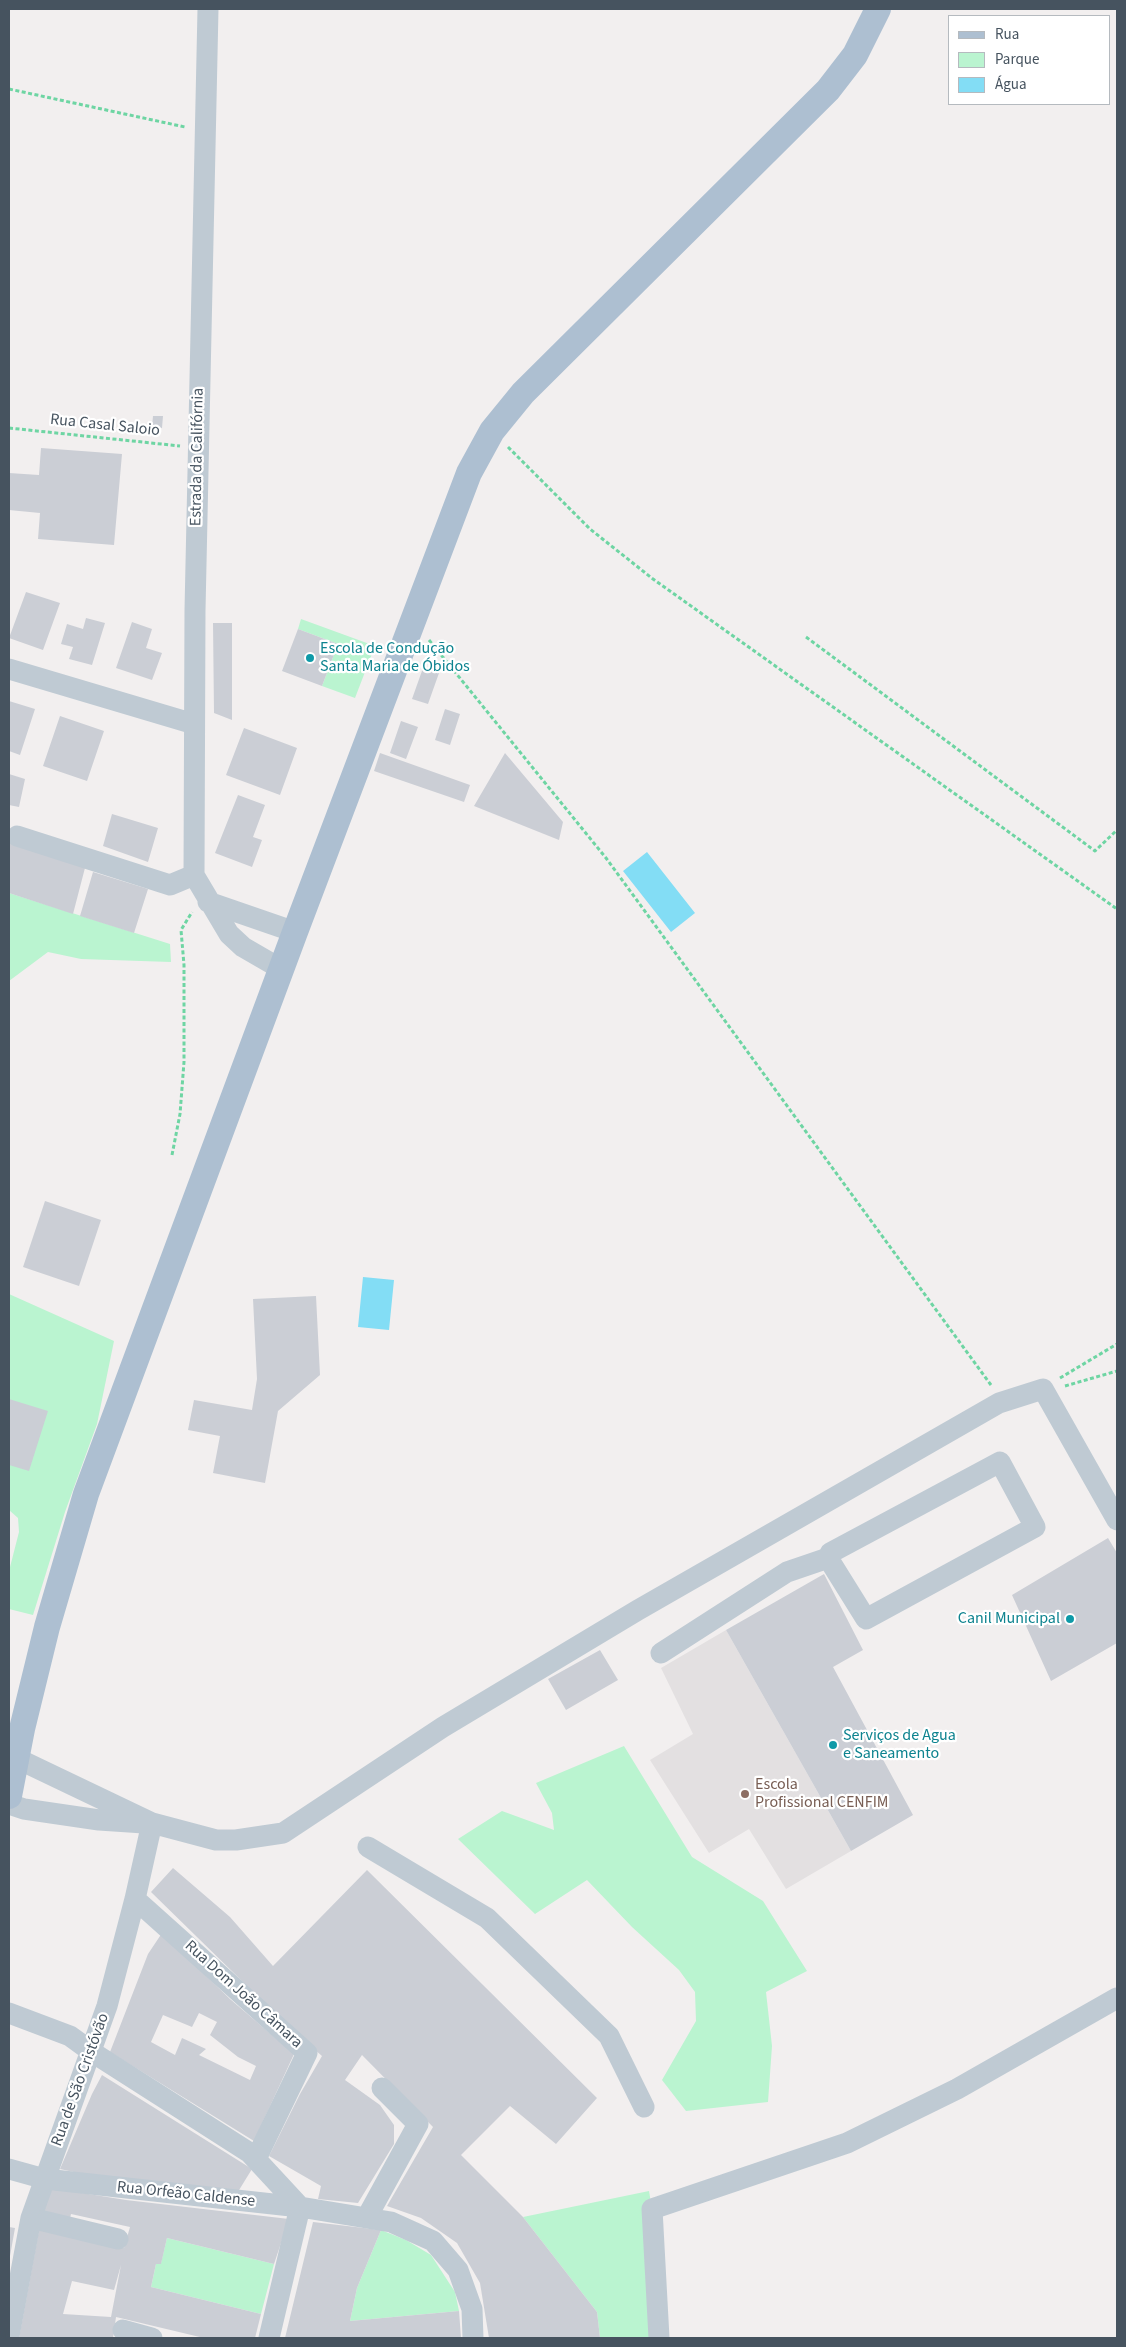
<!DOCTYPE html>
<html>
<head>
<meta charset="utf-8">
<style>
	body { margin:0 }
	#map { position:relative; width:1126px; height:2347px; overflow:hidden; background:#f2efef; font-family:"Source Sans 3",sans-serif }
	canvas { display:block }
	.frame { position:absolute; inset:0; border:10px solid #46535f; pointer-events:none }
	.legend { position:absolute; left:948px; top:15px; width:162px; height:90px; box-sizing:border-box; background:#fff; border:1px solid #b5babf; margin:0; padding:6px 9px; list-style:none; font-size:15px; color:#46535f }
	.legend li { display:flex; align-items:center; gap:10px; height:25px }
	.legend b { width:25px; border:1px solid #b5babf }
</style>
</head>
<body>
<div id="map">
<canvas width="1126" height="2347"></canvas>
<div class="frame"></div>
<ul class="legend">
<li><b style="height:6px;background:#adbfd1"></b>Rua</li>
<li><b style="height:14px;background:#baf4d0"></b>Parque</li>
<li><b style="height:14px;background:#83ddf5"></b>Água</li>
</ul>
</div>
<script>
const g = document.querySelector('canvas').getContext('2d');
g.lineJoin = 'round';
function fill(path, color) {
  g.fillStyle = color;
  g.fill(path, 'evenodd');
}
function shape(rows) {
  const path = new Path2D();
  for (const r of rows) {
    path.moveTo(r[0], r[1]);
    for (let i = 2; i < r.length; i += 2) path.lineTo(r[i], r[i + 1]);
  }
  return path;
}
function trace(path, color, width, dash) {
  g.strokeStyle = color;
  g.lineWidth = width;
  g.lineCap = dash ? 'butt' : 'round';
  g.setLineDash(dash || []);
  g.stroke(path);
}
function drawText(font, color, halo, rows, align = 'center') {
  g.font = font + ' "Source Sans 3",sans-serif';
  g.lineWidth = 4.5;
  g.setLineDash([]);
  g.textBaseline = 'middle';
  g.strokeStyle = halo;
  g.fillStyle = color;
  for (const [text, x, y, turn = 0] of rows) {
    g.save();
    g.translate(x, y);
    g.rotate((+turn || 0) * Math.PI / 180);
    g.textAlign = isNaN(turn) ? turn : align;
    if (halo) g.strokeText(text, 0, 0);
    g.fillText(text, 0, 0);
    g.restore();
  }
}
const education = shape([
	[726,1630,851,1851,786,1889,749,1829,709,1853,650,1760,693,1734,661,1668]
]);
const green = shape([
	[301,619,375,646,355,698,322,686,338,644,298,629],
	[9,893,170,944,171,962,81,959,48,952,9,981],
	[9,1294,114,1341,97,1424,65,1512,33,1615,9,1609,9,1571,19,1532,18,1518,9,1510],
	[624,1746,692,1857,763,1901,807,1971,766,1992,772,2046,768,2102,686,2111,662,2080,696,2021,695,1992,679,1970,632,1927,587,1880,535,1914,458,1839,502,1811,554,1830,552,1813,536,1783],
	[649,2191,652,2209,659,2338,600,2338,597,2312,523,2217],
	[381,2230,406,2240,431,2255,455,2292,459,2311,350,2321,357,2288],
	[167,2238,274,2264,261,2314,151,2287,156,2264,161,2263]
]);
const water = shape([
	[647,852,695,913,671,932,623,871],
	[363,1277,394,1280,389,1330,358,1327]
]);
const building = shape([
	[153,416,163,416,162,428,152,427],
	[41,448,122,454,114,545,38,539,40,513,9,510,9,473,39,475],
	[26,592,60,603,43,650,9,638],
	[86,618,105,623,92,665,69,659,73,647,61,644,67,624,83,629],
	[132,622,152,629,146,648,162,653,152,680,116,668],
	[213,623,232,623,232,720,214,713],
	[298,629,338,644,322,686,282,671],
	[423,668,439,673,428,704,412,699],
	[9,701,35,709,20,755,9,751],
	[445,709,460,714,450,745,435,740],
	[60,716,104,731,87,781,43,766],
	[401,721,418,727,406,759,390,753],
	[244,728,297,748,280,795,226,775],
	[380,753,470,785,464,802,374,771],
	[505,753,563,822,559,840,474,806],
	[9,774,25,779,19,807,9,805],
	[238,795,265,805,253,837,262,840,252,867,215,853],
	[112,814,158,828,148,862,103,846],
	[9,841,86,864,73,914,9,893],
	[93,872,148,889,134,933,80,916],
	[45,1201,101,1220,79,1286,23,1267],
	[316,1296,320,1375,278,1411,265,1483,213,1473,220,1436,188,1430,194,1400,252,1410,257,1379,253,1299],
	[9,1399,48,1411,29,1471,9,1465],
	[1108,1538,1117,1553,1117,1643,1051,1681,1012,1595],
	[824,1574,863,1650,833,1667,913,1815,851,1851,726,1630],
	[600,1650,618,1680,566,1710,548,1679],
	[173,1868,230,1917,273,1966,367,1870,597,2098,556,2144,510,2106,461,2155,523,2217,597,2312,600,2338,489,2338,480,2283,457,2243,421,2218,387,2206,433,2127,362,2055,345,2080,380,2105,394,2125,394,2144,358,2203,318,2199,321,2186,269,2156,300,2094,322,2056,289,2027,151,1892],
	[162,1933,230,1999,294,2054,254,2141,110,2052,148,1954],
	[199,2013,217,2022,210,2035,238,2057,256,2066,250,2080,199,2055,206,2049,182,2038,175,2055,151,2042,163,2015,192,2027],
	[102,2075,252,2169,236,2195,101,2178,60,2169,92,2094],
	[51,2188,126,2200,289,2219,274,2264,167,2238,161,2264,156,2264,151,2287,261,2314,255,2338,204,2338,116,2317,113,2338,19,2338,39,2230,124,2248,130,2227,71,2214,69,2223,43,2215],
	[121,2265,111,2317,63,2314,72,2281,114,2290],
	[313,2222,381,2230,357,2288,350,2321,459,2311,461,2338,285,2338],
	[9,2227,15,2228,10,2256,9,2255]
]);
const path = shape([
	[9,89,185,127],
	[9,428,180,446],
	[508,447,590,529,653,579,1117,909],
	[806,637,1095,851,1117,830],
	[429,640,606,858,991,1385],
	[172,1155,180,1114,184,1062,184,965,181,930,192,912],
	[1060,1378,1117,1344],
	[1065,1386,1117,1371]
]);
const minor = shape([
	[208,9,195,610,194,875,229,934,243,947,281,969],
	[9,669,194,724],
	[17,836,170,885,194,875],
	[208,902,295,932],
	[661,1653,787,1572,828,1558,866,1619,1035,1527,1000,1462,830,1553],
	[16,1758,152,1823,216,1840,236,1840,283,1833,443,1727,638,1610,999,1403,1043,1389,1117,1520],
	[9,1804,24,1809,99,1820,144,1823],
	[368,1847,487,1918,609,2036,644,2107],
	[135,1899,307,2053,256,2159],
	[9,2013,70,2036,92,2052,250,2153,300,2207],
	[9,2169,45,2179,300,2207,391,2222,433,2241,458,2270,472,2309,473,2338],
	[367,2217,418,2124,382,2088],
	[31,2218,118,2239],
	[123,2330,152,2338],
	[9,2336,31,2218,107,2006,135,1899,152,1823],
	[269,2338,300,2207],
	[659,2338,652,2209,847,2143,957,2089,1117,1998]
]);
const major = shape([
	[9,1796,22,1729,47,1627,86,1494,295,932,469,473,492,431,523,393,828,90,855,55,878,9]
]);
const markers = [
	[310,658,5,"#0f9aa8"],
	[1070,1619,5,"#0f9aa8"],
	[833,1745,5,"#0f9aa8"],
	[745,1794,5,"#8d6e63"]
];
const streetNames = [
	["Rua Casal Saloio",105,426,6],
	["Estrada da Califórnia",198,457,-89],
	["Rua Dom João Câmara",243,1995,42],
	["Rua de São Cristóvão",81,2080,-70],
	["Rua Orfeão Caldense",186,2195,6]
];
const cultureNames = [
	["Escola de Condução",320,649],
	["Santa Maria de Óbidos",320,667],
	["Canil Municipal",1060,1619,"right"],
	["Serviços de Agua",843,1736],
	["e Saneamento",843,1754]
];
const educationNames = [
	["Escola",755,1785],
	["Profissional CENFIM",755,1803]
];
fill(education, '#e3e0e1');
fill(green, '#baf4d0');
fill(water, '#83ddf5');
fill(building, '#cbced5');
trace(path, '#6ed5a3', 3, [4, 2.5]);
trace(minor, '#bfcad3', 21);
trace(major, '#adbfd1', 26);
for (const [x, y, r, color] of markers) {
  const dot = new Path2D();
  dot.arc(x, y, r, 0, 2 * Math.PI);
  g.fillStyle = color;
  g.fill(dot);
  trace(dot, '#fff', 2);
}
drawText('16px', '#46535f', '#fff', streetNames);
drawText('16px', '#0d838f', '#fff', cultureNames, 'left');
drawText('16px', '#785e54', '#fff', educationNames, 'left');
</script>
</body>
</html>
